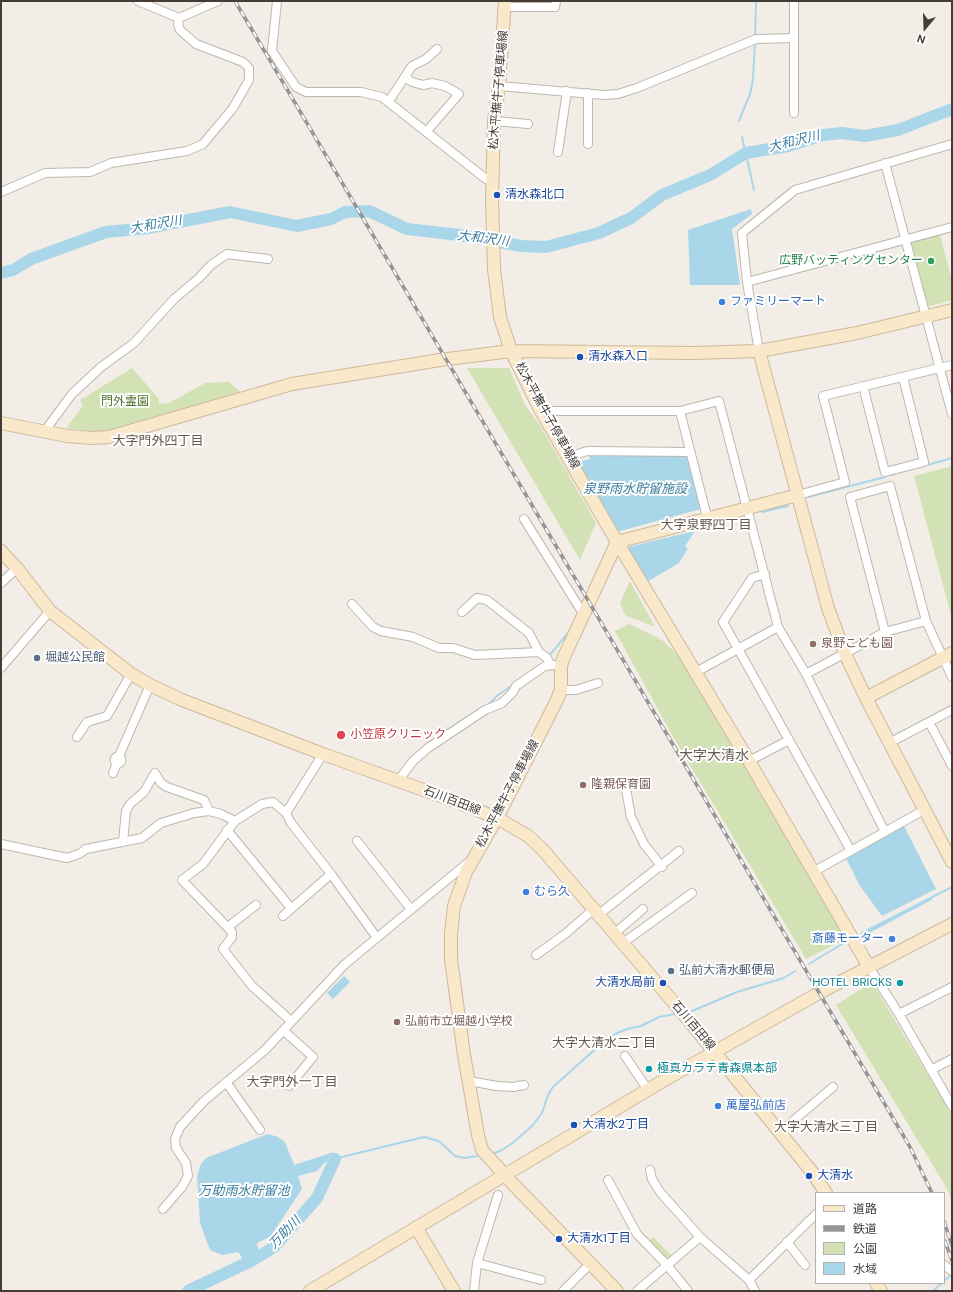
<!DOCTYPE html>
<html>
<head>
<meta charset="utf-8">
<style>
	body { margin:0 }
	#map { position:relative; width:953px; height:1292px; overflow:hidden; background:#f2ede7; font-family:"DM Sans","Noto Sans JP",sans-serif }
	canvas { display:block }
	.frame { position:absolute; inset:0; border:2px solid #443d37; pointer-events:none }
	.legend { position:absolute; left:815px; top:1192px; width:130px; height:92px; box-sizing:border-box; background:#fff; border:1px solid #b4b1af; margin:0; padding:5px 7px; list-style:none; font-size:12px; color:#443d37 }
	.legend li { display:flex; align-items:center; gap:8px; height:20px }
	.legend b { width:20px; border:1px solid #b4b1af }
	.north { position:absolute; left:905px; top:8px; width:40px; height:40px; -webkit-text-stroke:3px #fff; paint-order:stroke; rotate:199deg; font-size:11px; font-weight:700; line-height:16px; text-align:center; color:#443d37 }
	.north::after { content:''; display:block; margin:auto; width:14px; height:18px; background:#443d37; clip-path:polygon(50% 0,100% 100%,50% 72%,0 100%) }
</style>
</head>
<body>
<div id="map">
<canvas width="953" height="1292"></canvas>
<div class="frame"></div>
<ul class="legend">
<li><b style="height:5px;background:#f9e8ca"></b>道路</li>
<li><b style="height:5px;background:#959595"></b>鉄道</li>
<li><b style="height:11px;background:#d2e2b4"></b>公園</li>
<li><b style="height:11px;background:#a9d6e9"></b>水域</li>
</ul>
<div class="north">N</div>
</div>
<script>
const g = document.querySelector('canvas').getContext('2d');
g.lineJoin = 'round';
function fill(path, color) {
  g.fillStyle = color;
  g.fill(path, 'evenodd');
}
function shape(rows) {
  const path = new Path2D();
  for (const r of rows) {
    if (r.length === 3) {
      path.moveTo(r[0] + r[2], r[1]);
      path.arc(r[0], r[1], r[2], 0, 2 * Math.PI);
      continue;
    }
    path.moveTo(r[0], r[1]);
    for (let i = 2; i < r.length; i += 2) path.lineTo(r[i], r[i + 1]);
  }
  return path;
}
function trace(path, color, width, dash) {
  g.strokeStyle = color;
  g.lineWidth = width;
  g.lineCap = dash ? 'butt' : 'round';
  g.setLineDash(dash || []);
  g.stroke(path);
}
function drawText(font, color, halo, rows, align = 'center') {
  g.font = font + ' "DM Sans","Noto Sans JP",sans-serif';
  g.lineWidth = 4;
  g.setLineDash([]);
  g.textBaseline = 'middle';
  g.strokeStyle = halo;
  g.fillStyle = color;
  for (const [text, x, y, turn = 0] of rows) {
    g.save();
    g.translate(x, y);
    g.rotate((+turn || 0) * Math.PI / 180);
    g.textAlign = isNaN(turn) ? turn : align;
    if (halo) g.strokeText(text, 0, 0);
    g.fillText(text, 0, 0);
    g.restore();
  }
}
const green = shape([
	[940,235,952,281,952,300,930,306,927,305,911,245,912,242],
	[132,368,159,399,159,404,169,403,205,383,229,382,243,394,132,428,101,432,66,428,83,406,80,400],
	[467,368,509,368,525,405,541,427,596,523,580,560],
	[952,466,952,619,914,476],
	[630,581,655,627,625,615,620,603],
	[629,624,662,640,690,667,848,938,806,959,672,735,615,631],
	[872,982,952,1115,952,1202,946,1187,836,1005],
	[653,1237,672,1256,669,1259,664,1259,648,1242]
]);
const water = shape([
	[751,209,752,214,732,229,740,285,690,285,688,230],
	[589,455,685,455,687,457,701,509,620,531,615,529,577,462,590,459],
	[695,531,685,546,688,549,679,563,647,582,627,549,628,547],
	[904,826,936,889,882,916,860,886,846,858],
	[344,976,350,982,333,999,327,993],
	[268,1134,278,1137,285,1142,294,1165,334,1152,317,1171,298,1176,302,1189,270,1237,257,1243,259,1252,243,1259,238,1252,222,1255,210,1250,200,1223,197,1176,201,1164,206,1158]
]);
const stream = shape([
	[755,38,756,1],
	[739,121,750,94,753,80,755,42],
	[742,137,754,190],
	[924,466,952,458],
	[890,475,895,474],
	[808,497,885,477],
	[762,512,788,506],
	[549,656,569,632],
	[487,706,498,695,514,684],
	[444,732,464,719],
	[862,933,952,887],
	[863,935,931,899],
	[809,964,847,941],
	[692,1011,737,992,784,978,795,971],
	[492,1154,502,1150,514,1142,533,1125,542,1113,548,1095,553,1087,602,1043,615,1034,627,1029,641,1026,659,1017,675,1014],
	[321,1162,424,1137,439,1141,455,1156,464,1158,478,1156],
	[250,1254,253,1260],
	[944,1281,950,1276],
	[933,1291,942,1283]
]);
const river = shape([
	[1,273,13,270,31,259,106,232,148,228,230,212,297,226,331,219,345,212,369,211,407,229,459,235,521,246,546,247,599,233,631,218,662,195,710,175,746,153,788,146,823,135,842,133,865,136,898,130,952,109],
	[188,1291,253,1260,274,1247,317,1198,335,1159]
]);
const street = shape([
	[138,1,179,18,218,1],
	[277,1,272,51,296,87,306,92,361,92,382,97,486,179,492,181],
	[794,1,794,113],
	[505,7,555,7,556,1],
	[405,77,412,82,423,85,432,83,445,86,459,94,427,131],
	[499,86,604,95,618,94,637,88,756,39,794,38],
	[389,101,412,66,426,59,437,49],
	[494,121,528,124],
	[588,144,588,93],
	[558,152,567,91],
	[885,163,952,414],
	[1,192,45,173,90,172,111,163,187,151,203,144,233,108,249,80,249,68,243,62,196,44,180,30,178,24,179,18],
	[747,282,952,227],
	[759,351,747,282,742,233,795,190,952,144],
	[863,386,885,472,924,462,903,377],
	[541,411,680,411,719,401,778,627,806,674,885,832],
	[680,411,707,517],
	[44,432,72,394,101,367,134,343,174,299,199,278,211,265,227,254,268,259],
	[569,457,587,451,689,452],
	[798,495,845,482,823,396,952,365],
	[524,519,584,615],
	[765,574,752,578,723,622,851,851],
	[1,583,17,568],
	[352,604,373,627,381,631,413,637,439,648,453,648,475,655,539,652,547,658,550,664],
	[462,612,477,598,487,600,529,633,539,652],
	[885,632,850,497,890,486,926,621,952,677],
	[1,668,50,611],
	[696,672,778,627],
	[806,674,885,632,926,621],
	[561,690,576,690,598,683],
	[929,722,952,766],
	[77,737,87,722,107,716,131,674],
	[889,743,952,710],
	[119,756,150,685],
	[118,760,3.5],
	[749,761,789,740],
	[113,773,117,763],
	[155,773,161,783,167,787,204,800,209,811],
	[398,781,413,761,428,748,485,710,502,703,513,692,516,686,545,666,554,665],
	[626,789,631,817,644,844,662,867],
	[286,813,323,754],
	[227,830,291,908],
	[357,841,410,908],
	[123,842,126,811,130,804,144,792,155,773],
	[1,844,67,858,79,854,86,849,142,838,161,823,194,813,209,811,221,814,235,821],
	[813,872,924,810],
	[598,915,679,851],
	[283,916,331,874],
	[229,926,256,905],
	[615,933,643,909],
	[623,943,692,893],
	[536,955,565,934,594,909],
	[869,967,899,1014,952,1106],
	[899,1014,952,987],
	[291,1021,252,986,223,949,232,937,232,932,182,880,203,864,235,821,262,804,273,802,286,813,291,823,331,874,377,938],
	[284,1031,313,1057,289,1086],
	[625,1056,648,1090],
	[931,1070,952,1059],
	[469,1081,497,1086,513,1087,524,1085],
	[226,1082,260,1130],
	[780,1132,833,1087],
	[650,1170,652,1179,660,1192,700,1237],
	[608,1180,637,1234,667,1265,688,1291],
	[163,1209,182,1187,188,1176,186,1163,176,1148,175,1139,180,1127,204,1101,265,1050,344,965,471,860],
	[787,1242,805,1265],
	[477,1263,541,1280],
	[944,1265,952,1271],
	[749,1280,816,1214],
	[474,1291,477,1263,498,1195],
	[563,1291,590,1264],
	[637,1291,700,1237,749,1280,755,1291]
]);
const secondary = shape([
	[505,1,499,86,494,121,492,199,494,269,500,317,511,351,541,411,617,542,749,761,869,967],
	[759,351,828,608,845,654,866,698,952,862],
	[1,423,67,436,92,438,109,437,292,384,440,360,511,351,694,353,759,351,857,333,952,310],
	[617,542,563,659,561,666,561,690,556,702,497,818,466,872,454,906,451,934,451,959,464,1055,478,1135,482,1150,513,1184,617,1291],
	[617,542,798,495],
	[1,551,17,568,50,611,131,674,150,685,182,700,323,754,460,803,497,818,528,836,543,850,686,1017,812,1172,826,1193],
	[866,698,952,653],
	[417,1229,454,1291],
	[876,1283,881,1291],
	[310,1291,661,1082,819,993,952,924]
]);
const rail = shape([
	[235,1,910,1147,932,1193],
	[944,1221,952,1246],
	[945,1241,952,1261]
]);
const markers = [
	[497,195,4,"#1a4fb4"],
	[931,261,4,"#2e9e5b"],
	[722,302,4,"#3f7fe0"],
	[580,357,4,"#1a4fb4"],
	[813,644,4,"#8d6e63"],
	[37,658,4,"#5c6f8a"],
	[341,735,5,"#e0444e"],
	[583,785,4,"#8d6e63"],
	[526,892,4,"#3f7fe0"],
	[892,939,4,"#3f7fe0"],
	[671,971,4,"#5c6f8a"],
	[663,983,4,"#1a4fb4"],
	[900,983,4,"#0f9aa8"],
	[397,1022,4,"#8d6e63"],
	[649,1069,4,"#0f9aa8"],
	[718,1106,4,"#3f7fe0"],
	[574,1125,4,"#1a4fb4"],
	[809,1176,4,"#1a4fb4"],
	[559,1239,4,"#1a4fb4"]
];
const streetNames = [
	["松木平撫牛子停車場線",499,90,-85],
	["松木平撫牛子停車場線",547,416,61],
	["松木平撫牛子停車場線",508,794,-62],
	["石川百田線",452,801,21],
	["石川百田線",693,1026,50]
];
const transitNames = [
	["清水森北口",505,195],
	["清水森入口",588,357],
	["大清水局前",655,983,"right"],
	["大清水2丁目",582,1125],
	["大清水",817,1176],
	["大清水1丁目",567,1239]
];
const leisureNames = [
	["広野バッティングセンター",923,261]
];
const shopNames = [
	["ファミリーマート",730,302],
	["むら久",534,892],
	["斎藤モーター",884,939,"right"],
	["萬屋弘前店",726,1106]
];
const parkNames = [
	["門外霊園",125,402]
];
const educationNames = [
	["泉野こども園",821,644],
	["隆親保育園",591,785],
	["弘前市立堀越小学校",405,1022]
];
const serviceNames = [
	["堀越公民館",45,658],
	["弘前大清水郵便局",679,971]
];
const healthNames = [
	["小笠原クリニック",350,735]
];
const cultureNames = [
	["HOTEL BRICKS",892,983],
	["極真カラテ青森県本部",657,1069,"left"]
];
const waterNames = [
	["大和沢川",794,142,-14],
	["大和沢川",156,225,-9],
	["大和沢川",483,239,7],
	["泉野雨水貯留施設",635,490],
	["万助雨水貯留池",244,1192],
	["万助川",285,1233,-46]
];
const neighbourhoodNames = [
	["大字門外四丁目",158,442],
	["大字泉野四丁目",706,526],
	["大字大清水二丁目",604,1044],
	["大字門外一丁目",292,1083],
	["大字大清水三丁目",826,1128]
];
const quarterNames = [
	["大字大清水",714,756]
];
fill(green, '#d2e2b4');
fill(water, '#a9d6e9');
trace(stream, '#a9d6e9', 2);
trace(river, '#a9d6e9', 12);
trace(street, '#bfb7ad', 10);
trace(secondary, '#cdba9b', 14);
trace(street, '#fff', 8);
trace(secondary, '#f9e8ca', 12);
trace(rail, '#959595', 3.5);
trace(rail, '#fff', 2, [6]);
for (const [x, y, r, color] of markers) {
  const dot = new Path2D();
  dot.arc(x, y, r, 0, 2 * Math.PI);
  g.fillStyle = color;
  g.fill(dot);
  trace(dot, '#fff', 1.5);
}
drawText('12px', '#443d37', '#fff', streetNames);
drawText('12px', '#164399', '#fff', transitNames, 'left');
drawText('12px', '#27864d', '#fff', leisureNames, 'right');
drawText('12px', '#366cbe', '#fff', shopNames, 'left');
drawText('12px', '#4f7030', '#fff', parkNames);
drawText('12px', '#785e54', '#fff', educationNames, 'left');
drawText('12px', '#4e5e75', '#fff', serviceNames, 'left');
drawText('12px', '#be3a42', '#fff', healthNames, 'left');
drawText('12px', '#0d838f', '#fff', cultureNames, 'right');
drawText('italic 13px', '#397e9e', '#fff', waterNames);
drawText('13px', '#665a4f', '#fff', neighbourhoodNames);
drawText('14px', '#665a4f', '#fff', quarterNames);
</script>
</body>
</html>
